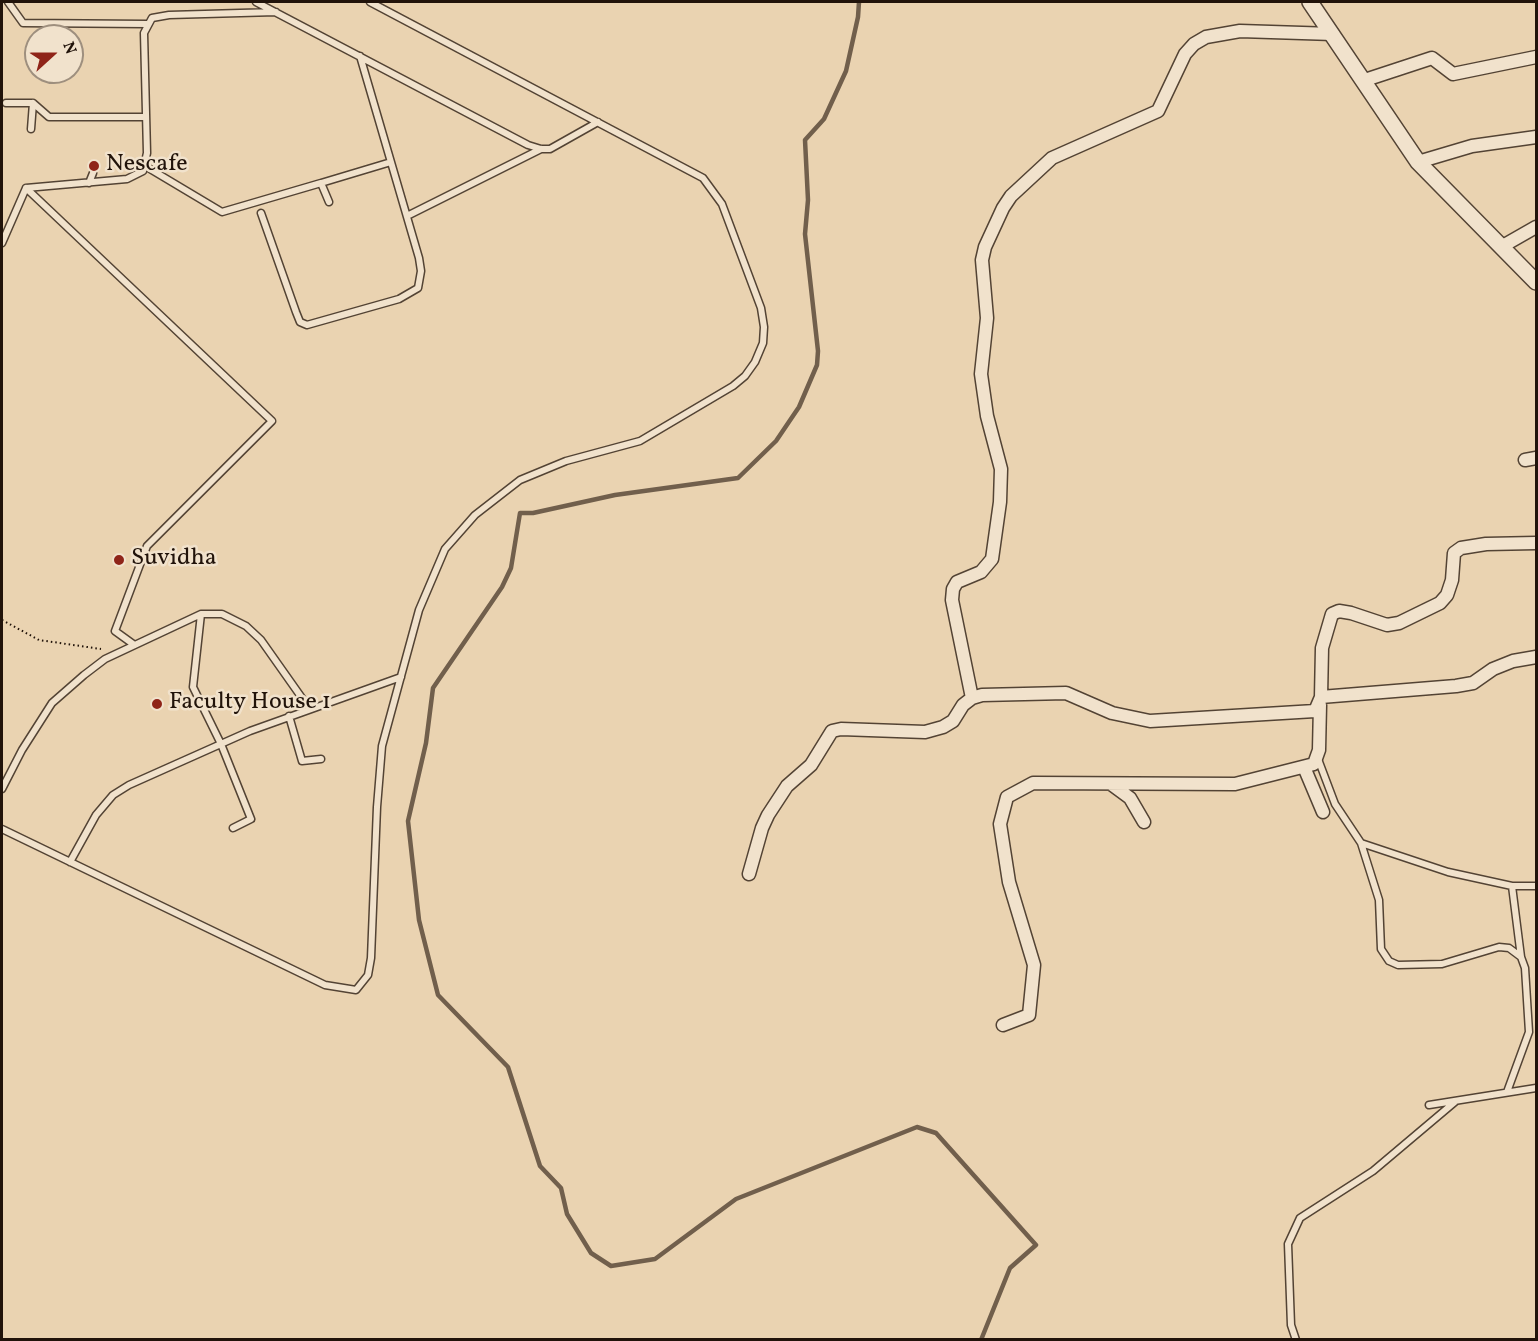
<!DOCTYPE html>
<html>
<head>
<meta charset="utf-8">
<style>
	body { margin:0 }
	#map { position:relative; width:1538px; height:1341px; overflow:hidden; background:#ead3b1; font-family:Vollkorn,serif }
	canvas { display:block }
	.frame { position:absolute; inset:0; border:3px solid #21130a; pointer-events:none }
	.north { position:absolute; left:24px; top:24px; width:60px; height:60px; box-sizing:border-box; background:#f1e2cc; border:2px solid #9e8f7e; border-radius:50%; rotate:69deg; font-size:16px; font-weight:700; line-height:24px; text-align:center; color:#21130a }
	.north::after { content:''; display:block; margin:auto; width:21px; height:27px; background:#8f2418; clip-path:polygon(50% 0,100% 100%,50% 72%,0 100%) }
</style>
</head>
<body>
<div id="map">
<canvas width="1538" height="1341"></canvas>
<div class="frame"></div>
<div class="north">N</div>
</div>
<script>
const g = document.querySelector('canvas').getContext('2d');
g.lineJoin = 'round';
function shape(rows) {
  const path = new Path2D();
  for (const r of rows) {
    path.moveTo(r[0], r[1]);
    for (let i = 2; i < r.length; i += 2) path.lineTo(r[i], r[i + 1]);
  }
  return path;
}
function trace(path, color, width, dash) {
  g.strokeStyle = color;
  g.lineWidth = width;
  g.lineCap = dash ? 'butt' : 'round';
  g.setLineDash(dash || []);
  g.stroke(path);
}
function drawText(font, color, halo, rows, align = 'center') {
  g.font = font + ' Vollkorn,serif';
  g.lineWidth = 5;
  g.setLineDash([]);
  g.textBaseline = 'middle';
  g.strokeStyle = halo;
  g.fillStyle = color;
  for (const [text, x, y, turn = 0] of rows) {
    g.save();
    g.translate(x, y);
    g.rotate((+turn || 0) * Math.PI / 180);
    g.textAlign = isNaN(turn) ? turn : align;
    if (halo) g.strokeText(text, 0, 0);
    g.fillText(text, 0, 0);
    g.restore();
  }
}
const stream = shape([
	[859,2,858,17,846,71,824,119,805,140,808,200,805,234,818,351,817,365,799,407,776,441,738,478,615,495,533,513,520,513,511,568,502,587,433,688,426,743,408,821,419,920,438,995,508,1067,540,1166,561,1188,567,1214,591,1253,611,1266,655,1259,736,1199,917,1127,936,1133,1036,1245,1010,1268,981,1340]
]);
const path = shape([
	[2,620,39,640,101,649]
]);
const service = shape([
	[8,2,23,23,147,24],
	[256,2,528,145,541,149,550,149,598,122],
	[6,103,33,103,31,129],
	[33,103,49,117,146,117],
	[145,166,222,212,321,183,329,202],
	[89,183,93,173],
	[321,183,391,162],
	[26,188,272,421,147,546,115,631,133,644],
	[26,188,127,179,143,171,147,153,144,33,152,18,169,15,276,12],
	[261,213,296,312,300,322,307,325,399,299,418,288,421,271,419,258,360,56],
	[407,216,541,149],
	[2,243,26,188],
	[201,614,193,687,221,744,251,819,233,828],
	[289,716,302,761,321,759],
	[1318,759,1335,804,1361,843,1379,900,1381,949,1389,961,1398,965,1442,964,1499,947,1509,948,1521,957,1525,968,1529,1032,1507,1092],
	[2,789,22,750,52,703,84,675,105,659,201,614,222,614,246,626,261,640,309,708],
	[2,829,325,985,356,990,368,975,371,958,377,807,382,746,419,610,445,549,475,515,520,480,566,461,640,441,733,386,745,376,755,362,763,343,764,327,761,308,722,204,703,178,370,2],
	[1361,843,1448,872,1512,886,1536,886],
	[70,862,96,815,113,795,129,785,250,731,401,677],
	[1512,886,1521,957],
	[1429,1105,1536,1088],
	[1296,1340,1291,1325,1288,1244,1300,1218,1373,1171,1456,1101]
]);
const minor = shape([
	[1365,80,1432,58,1453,74,1536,57],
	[1418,162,1472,146,1536,137],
	[1501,247,1536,227],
	[1525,460,1536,458],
	[1321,697,1456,686,1473,683,1493,669,1513,661,1536,657],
	[972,698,952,600,953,589,957,582,981,572,992,559,1000,502,1001,469,987,416,981,374,987,318,982,260,985,247,1003,208,1011,196,1052,158,1158,111,1185,54,1194,44,1206,37,1240,31,1333,34],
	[1304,767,1323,812],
	[1111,784,1130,798,1144,822],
	[749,874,762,828,768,815,787,786,811,765,832,731,841,729,925,732,943,727,953,721,963,705,972,698,982,695,1066,693,1112,713,1150,721,1315,711,1321,697,1322,648,1332,614,1339,611,1351,613,1387,625,1399,623,1440,603,1447,595,1452,580,1454,553,1461,548,1486,544,1536,543],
	[1003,1025,1029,1015,1034,965,1009,882,1000,824,1007,797,1033,783,1235,784,1314,764,1319,750,1320,705]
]);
const tertiary = shape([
	[1310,2,1418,162,1536,282]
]);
const markers = [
	[94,166,6,"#8f2418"],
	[119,560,6,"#8f2418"],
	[157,704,6,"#8f2418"]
];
const poiNames = [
	["Nescafe",106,166],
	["Suvidha",131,560],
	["Faculty House 1",169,704]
];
trace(stream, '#715f4c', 4.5);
trace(service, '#534334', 9);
trace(minor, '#534334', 15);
trace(tertiary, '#534334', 18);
trace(path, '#21130a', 2, [1.5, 3]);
trace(service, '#f1e2cc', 6);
trace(minor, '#f1e2cc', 12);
trace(tertiary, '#f1e2cc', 15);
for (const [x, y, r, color] of markers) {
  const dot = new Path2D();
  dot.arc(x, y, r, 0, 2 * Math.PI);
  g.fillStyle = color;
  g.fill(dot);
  trace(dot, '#f1e2cc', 2);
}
drawText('24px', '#21130a', '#f1e2cc', poiNames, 'left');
</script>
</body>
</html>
